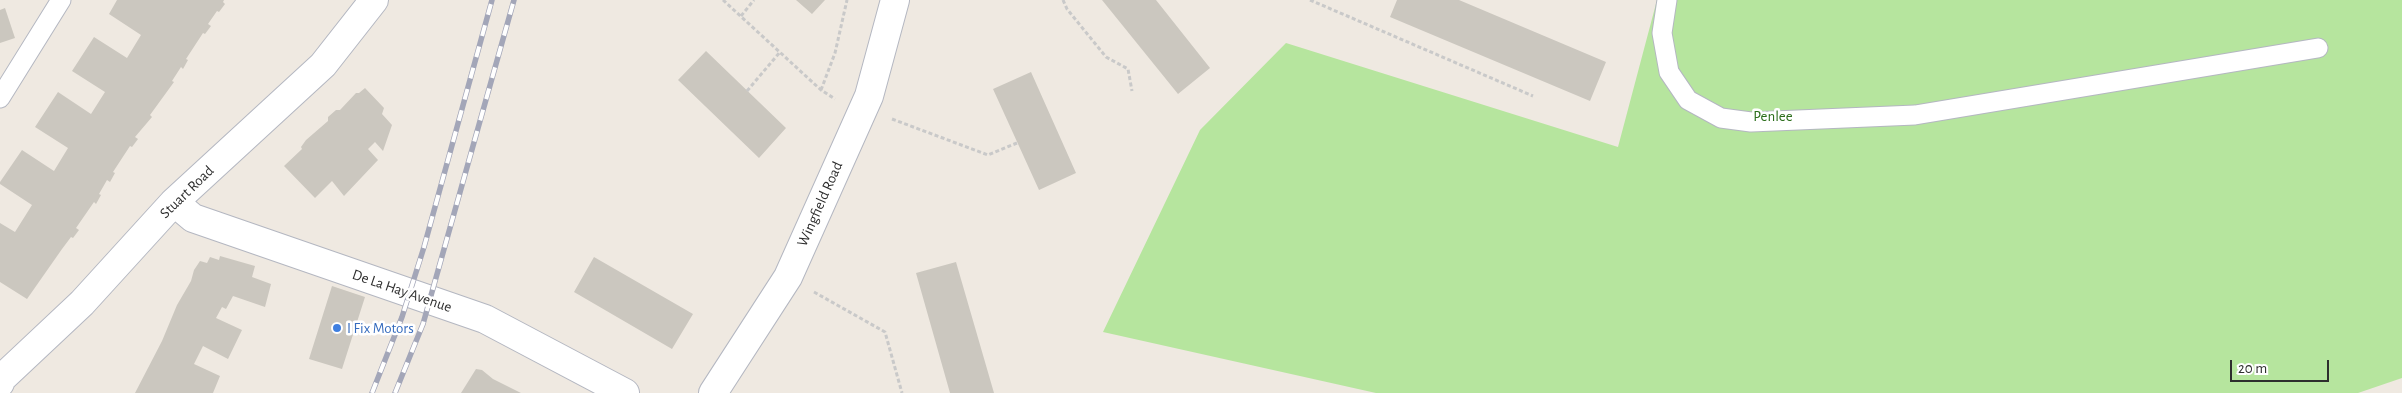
<!DOCTYPE html>
<html>
<head>
<meta charset="utf-8">
<style>
	body { margin:0 }
	#map { position:relative; width:2402px; height:393px; overflow:hidden; background:#efe9e1; font-family:"Alegreya Sans",sans-serif }
	canvas { display:block }
	.scale { position:absolute; left:2230px; top:360px; width:99px; height:22px; box-sizing:border-box; border:2px solid #2e2e2e; border-top:0; padding-left:6px; font-size:15px; line-height:18px; white-space:nowrap; color:#2e2e2e; -webkit-text-stroke:4px #fff; paint-order:stroke }
</style>
</head>
<body>
<div id="map">
<canvas width="2402" height="393"></canvas>
<div class="scale">20 m</div>
</div>
<script>
const g = document.querySelector('canvas').getContext('2d');
g.lineJoin = 'round';
function fill(path, color) {
  g.fillStyle = color;
  g.fill(path, 'evenodd');
}
function shape(rows) {
  const path = new Path2D();
  for (const r of rows) {
    path.moveTo(r[0], r[1]);
    for (let i = 2; i < r.length; i += 2) path.lineTo(r[i], r[i + 1]);
  }
  return path;
}
function trace(path, color, width, dash) {
  g.strokeStyle = color;
  g.lineWidth = width;
  g.lineCap = dash ? 'butt' : 'round';
  g.setLineDash(dash || []);
  g.stroke(path);
}
function drawText(font, color, halo, rows, align = 'center') {
  g.font = font + ' "Alegreya Sans",sans-serif';
  g.lineWidth = 5;
  g.setLineDash([]);
  g.textBaseline = 'middle';
  g.strokeStyle = halo;
  g.fillStyle = color;
  for (const [text, x, y, turn = 0] of rows) {
    g.save();
    g.translate(x, y);
    g.rotate((+turn || 0) * Math.PI / 180);
    g.textAlign = isNaN(turn) ? turn : align;
    if (halo) g.strokeText(text, 0, 0);
    g.fillText(text, 0, 0);
    g.restore();
  }
}
const green = shape([
	[1657,0,2402,0,2402,378,2358,393,1376,393,1103,332,1200,130,1286,43,1618,147]
]);
const building = shape([
	[117,0,224,0,223,2,225,4,219,12,217,11,208,24,211,26,205,34,203,33,186,59,188,60,183,69,181,67,172,81,174,82,150,115,152,117,135,137,138,139,132,147,130,146,113,172,115,173,110,182,107,180,99,194,101,195,96,204,94,202,76,228,79,230,73,238,71,237,62,249,27,299,0,282,0,223,15,232,32,205,0,184,0,182,22,150,54,171,68,148,35,127,58,92,91,114,105,92,72,71,94,37,127,58,141,35,109,14],
	[796,0,825,0,812,14],
	[1102,0,1156,0,1210,68,1178,94],
	[1397,0,1459,0,1606,62,1590,101,1390,17],
	[5,8,15,38,0,43,0,10],
	[706,51,786,128,759,158,678,80],
	[1031,72,1076,173,1039,190,993,89],
	[365,88,384,108,382,114,392,125,383,151,375,142,368,149,378,160,344,196,332,181,315,198,284,166,302,149,301,147,306,140,328,121,328,117,336,110,340,110,356,93,359,93],
	[220,256,255,266,252,277,271,284,265,307,233,296,226,309,222,307,216,318,242,330,228,359,203,346,194,364,220,376,213,393,135,393,162,341,177,305,191,281,194,270,200,261,207,263,210,257,219,260],
	[594,257,693,314,672,349,574,292],
	[956,262,994,393,950,393,916,273],
	[332,286,365,297,342,369,309,359],
	[476,369,482,370,493,379,521,393,461,393]
]);
const path = shape([
	[723,0,821,90,835,99],
	[1063,0,1067,9,1106,57,1128,69,1132,91],
	[1310,0,1533,96],
	[741,16,754,0],
	[821,90,835,53,847,0],
	[747,91,780,52],
	[892,119,988,155,1017,143],
	[814,292,885,332,902,393]
]);
const lane = shape([
	[1667,0,1662,33,1669,72,1688,100,1721,118,1751,122,1915,115,2318,48],
	[0,98,61,0]
]);
const street = shape([
	[174,202,193,218,485,319,625,393],
	[0,383,0,380,82,303,174,202,323,65,374,0],
	[713,393,788,277,869,96,895,0]
]);
const rail = shape([
	[372,393,402,317,424,247,492,0],
	[395,393,423,324,514,0]
]);
const markers = [
	[337,328,5,"#3f7fe0"]
];
const parkNames = [
	["Penlee",1773,116]
];
const streetNames = [
	["Stuart Road",187,192,-44],
	["Wingfield Road",820,204,-66],
	["De La Hay Avenue",402,291,19]
];
const shopNames = [
	["I Fix Motors",347,328]
];
fill(green, '#b6e59e');
fill(building, '#cbc7bf');
trace(lane, '#b4b7c1', 21);
trace(street, '#b4b7c1', 30);
trace(path, '#c9c9c9', 3, [4, 2.5]);
trace(lane, '#fff', 19);
trace(street, '#fff', 28);
trace(rail, '#a3a6b8', 5.5);
trace(rail, '#fff', 4, [11]);
for (const [x, y, r, color] of markers) {
  const dot = new Path2D();
  dot.arc(x, y, r, 0, 2 * Math.PI);
  g.fillStyle = color;
  g.fill(dot);
  trace(dot, '#fff', 2);
}
drawText('15px', '#2c6e1b', '#fff', parkNames);
drawText('15px', '#2e2e2e', '#fff', streetNames);
drawText('15px', '#366cbe', '#fff', shopNames, 'left');
</script>
</body>
</html>
